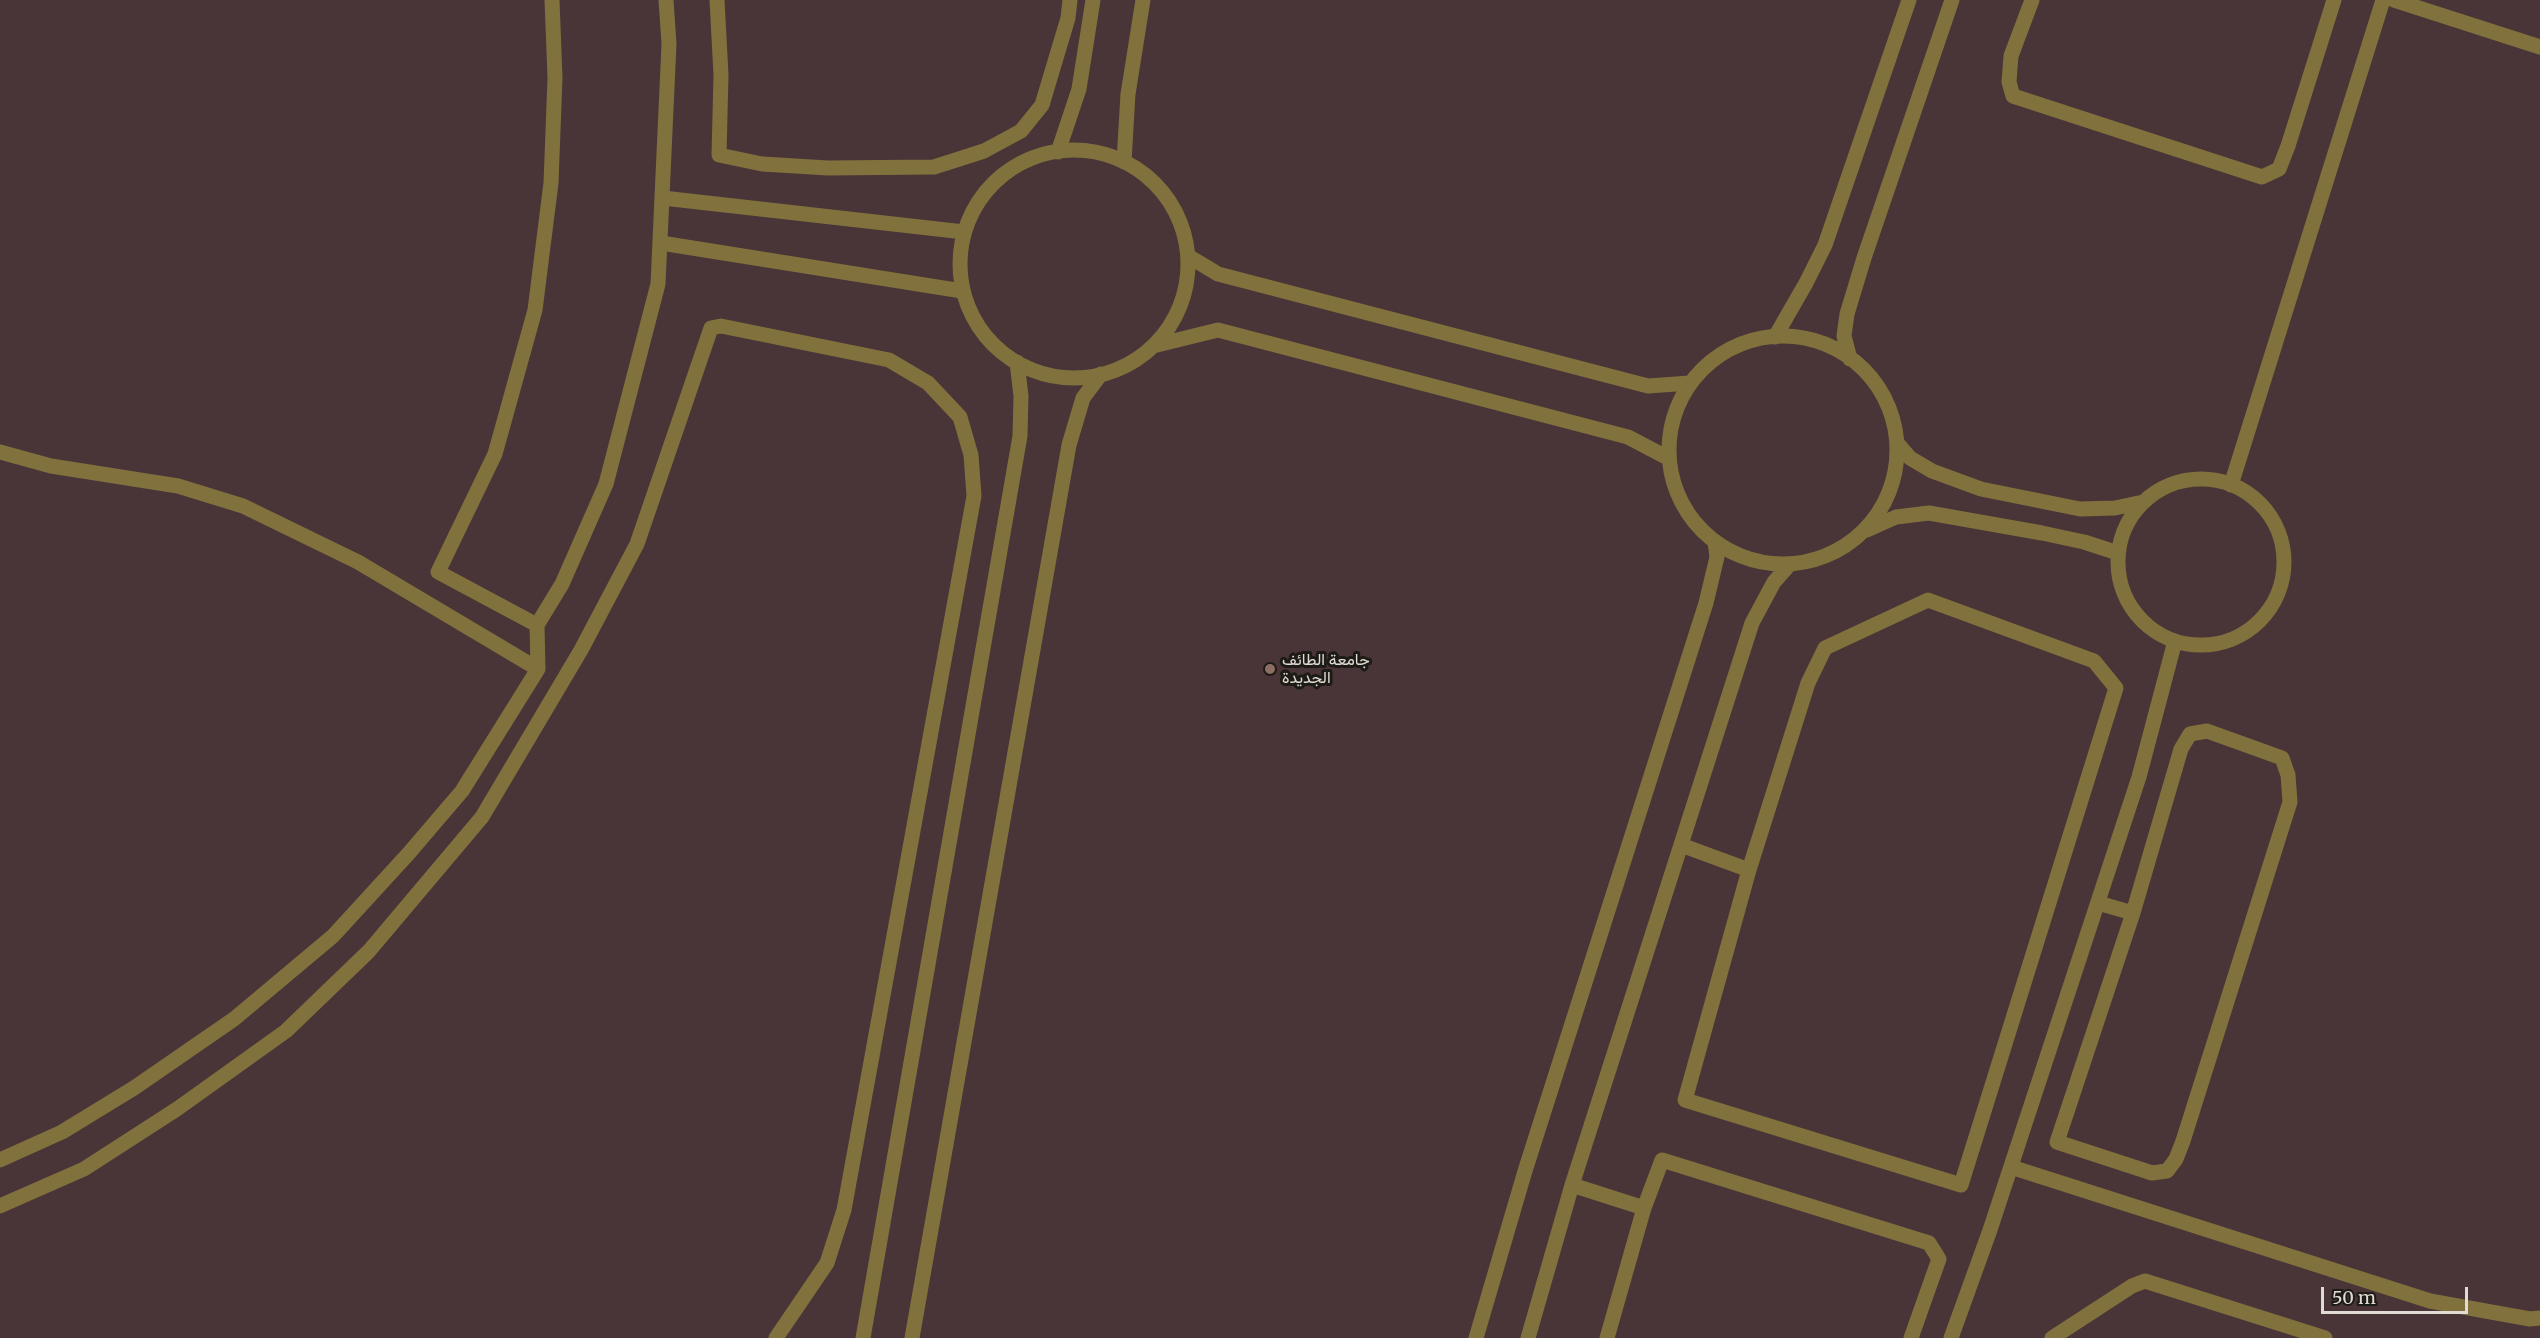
<!DOCTYPE html>
<html>
<head>
<meta charset="utf-8">
<style>
	body { margin:0 }
	#map { position:relative; width:2540px; height:1338px; overflow:hidden; background:#383325; font-family:Merriweather,serif }
	canvas { display:block }
	.scale { position:absolute; left:2321px; top:1287px; width:147px; height:27px; box-sizing:border-box; border:3px solid #e0dcd4; border-top:0; padding-left:8px; font-size:18px; line-height:21px; white-space:nowrap; color:#e0dcd4; -webkit-text-stroke:4px #1d1b15; paint-order:stroke }
</style>
</head>
<body>
<div id="map">
<canvas width="2540" height="1338"></canvas>
<div class="scale">50 m</div>
</div>
<script>
const g = document.querySelector('canvas').getContext('2d');
g.lineJoin = 'round';
function fill(path, color) {
  g.fillStyle = color;
  g.fill(path, 'evenodd');
}
function shape(rows) {
  const path = new Path2D();
  for (const r of rows) {
    if (r.length === 3) {
      path.moveTo(r[0] + r[2], r[1]);
      path.arc(r[0], r[1], r[2], 0, 2 * Math.PI);
      continue;
    }
    path.moveTo(r[0], r[1]);
    for (let i = 2; i < r.length; i += 2) path.lineTo(r[i], r[i + 1]);
  }
  return path;
}
function trace(path, color, width, dash) {
  g.strokeStyle = color;
  g.lineWidth = width;
  g.lineCap = dash ? 'butt' : 'round';
  g.setLineDash(dash || []);
  g.stroke(path);
}
function drawText(font, color, halo, rows, align = 'center') {
  g.font = font + ' Merriweather,Vazirmatn,serif';
  g.lineWidth = 6;
  g.setLineDash([]);
  g.textBaseline = 'middle';
  g.strokeStyle = halo;
  g.fillStyle = color;
  for (const [text, x, y, turn = 0] of rows) {
    g.save();
    g.translate(x, y);
    g.rotate((+turn || 0) * Math.PI / 180);
    g.textAlign = isNaN(turn) ? turn : align;
    if (halo) g.strokeText(text, 0, 0);
    g.fillText(text, 0, 0);
    g.restore();
  }
}
const education = shape([
	[0,0,2540,0,2540,1338,0,1338]
]);
const minor = shape([
	[717,0,721,75,719,155,762,164,828,168,934,167,984,151,1021,131,1042,105,1068,18,1070,0],
	[2032,0,2011,56,2009,82,2013,96,2262,177,2279,169,2288,146,2334,0],
	[2394,0,2540,47],
	[1074,264,114],
	[1058,152,1079,89,1093,0],
	[1124,162,1128,94,1143,0],
	[663,198,964,232],
	[661,243,962,291],
	[1188,256,1218,274,1648,386,1690,383],
	[1783,450,114],
	[1775,337,1806,283,1825,245,1909,0],
	[1153,346,1218,330,1628,437,1668,458],
	[1850,359,1844,336,1847,314,1864,258,1952,0],
	[1897,443,1910,458,1932,471,1981,489,2080,509,2115,508,2143,502],
	[0,452,51,466,178,486,243,506,358,562,538,669],
	[2201,562,83],
	[2231,485,2383,0],
	[1867,530,1896,517,1929,513,2042,533,2084,542,2118,553],
	[537,625,438,572,495,454,535,310,551,183,555,78,552,0],
	[2207,731,2282,758,2288,775,2290,802,2183,1141,2176,1159,2167,1171,2152,1173,2057,1142,2133,913,2181,749,2190,734,2207,731],
	[1681,845,1749,870,1808,683,1825,648,1928,600,2094,661,2116,688,1961,1185,1685,1100,1749,870],
	[2098,903,2133,913],
	[0,1160,62,1132,134,1088,234,1019,333,936,409,853,462,791,538,669,537,625,562,584,606,484,658,284,669,44,666,0],
	[2011,1167,2430,1301,2530,1319,2540,1318],
	[1572,1185,1644,1208],
	[0,1206,84,1169,177,1109,286,1031,369,951,482,817,581,650,637,544,711,328,721,326,889,360,928,383,960,417,971,455,974,496,844,1210,827,1263,776,1338],
	[863,1338,1020,436,1021,396,1017,362],
	[912,1338,1069,445,1083,398,1101,374],
	[1476,1338,1525,1171,1706,603,1717,557,1715,542],
	[1528,1338,1572,1185,1752,623,1774,582,1790,564],
	[1607,1338,1644,1208,1662,1160,1929,1243,1939,1259,1911,1338],
	[1951,1338,1990,1230,2139,777,2175,641],
	[2052,1338,2132,1286,2145,1281,2325,1338]
]);
const markers = [
	[1270,669,6,"#8d6e63"]
];
const poiNames = [
	["جامعة الطائف",1282,660],
	["الجديدة",1282,678]
];
fill(education, '#493438');
trace(minor, '#81713c', 15);
for (const [x, y, r, color] of markers) {
  const dot = new Path2D();
  dot.arc(x, y, r, 0, 2 * Math.PI);
  g.fillStyle = color;
  g.fill(dot);
  trace(dot, '#1d1b15', 2);
}
drawText('16px', '#e0dcd4', '#1d1b15', poiNames, 'left');
</script>
</body>
</html>
